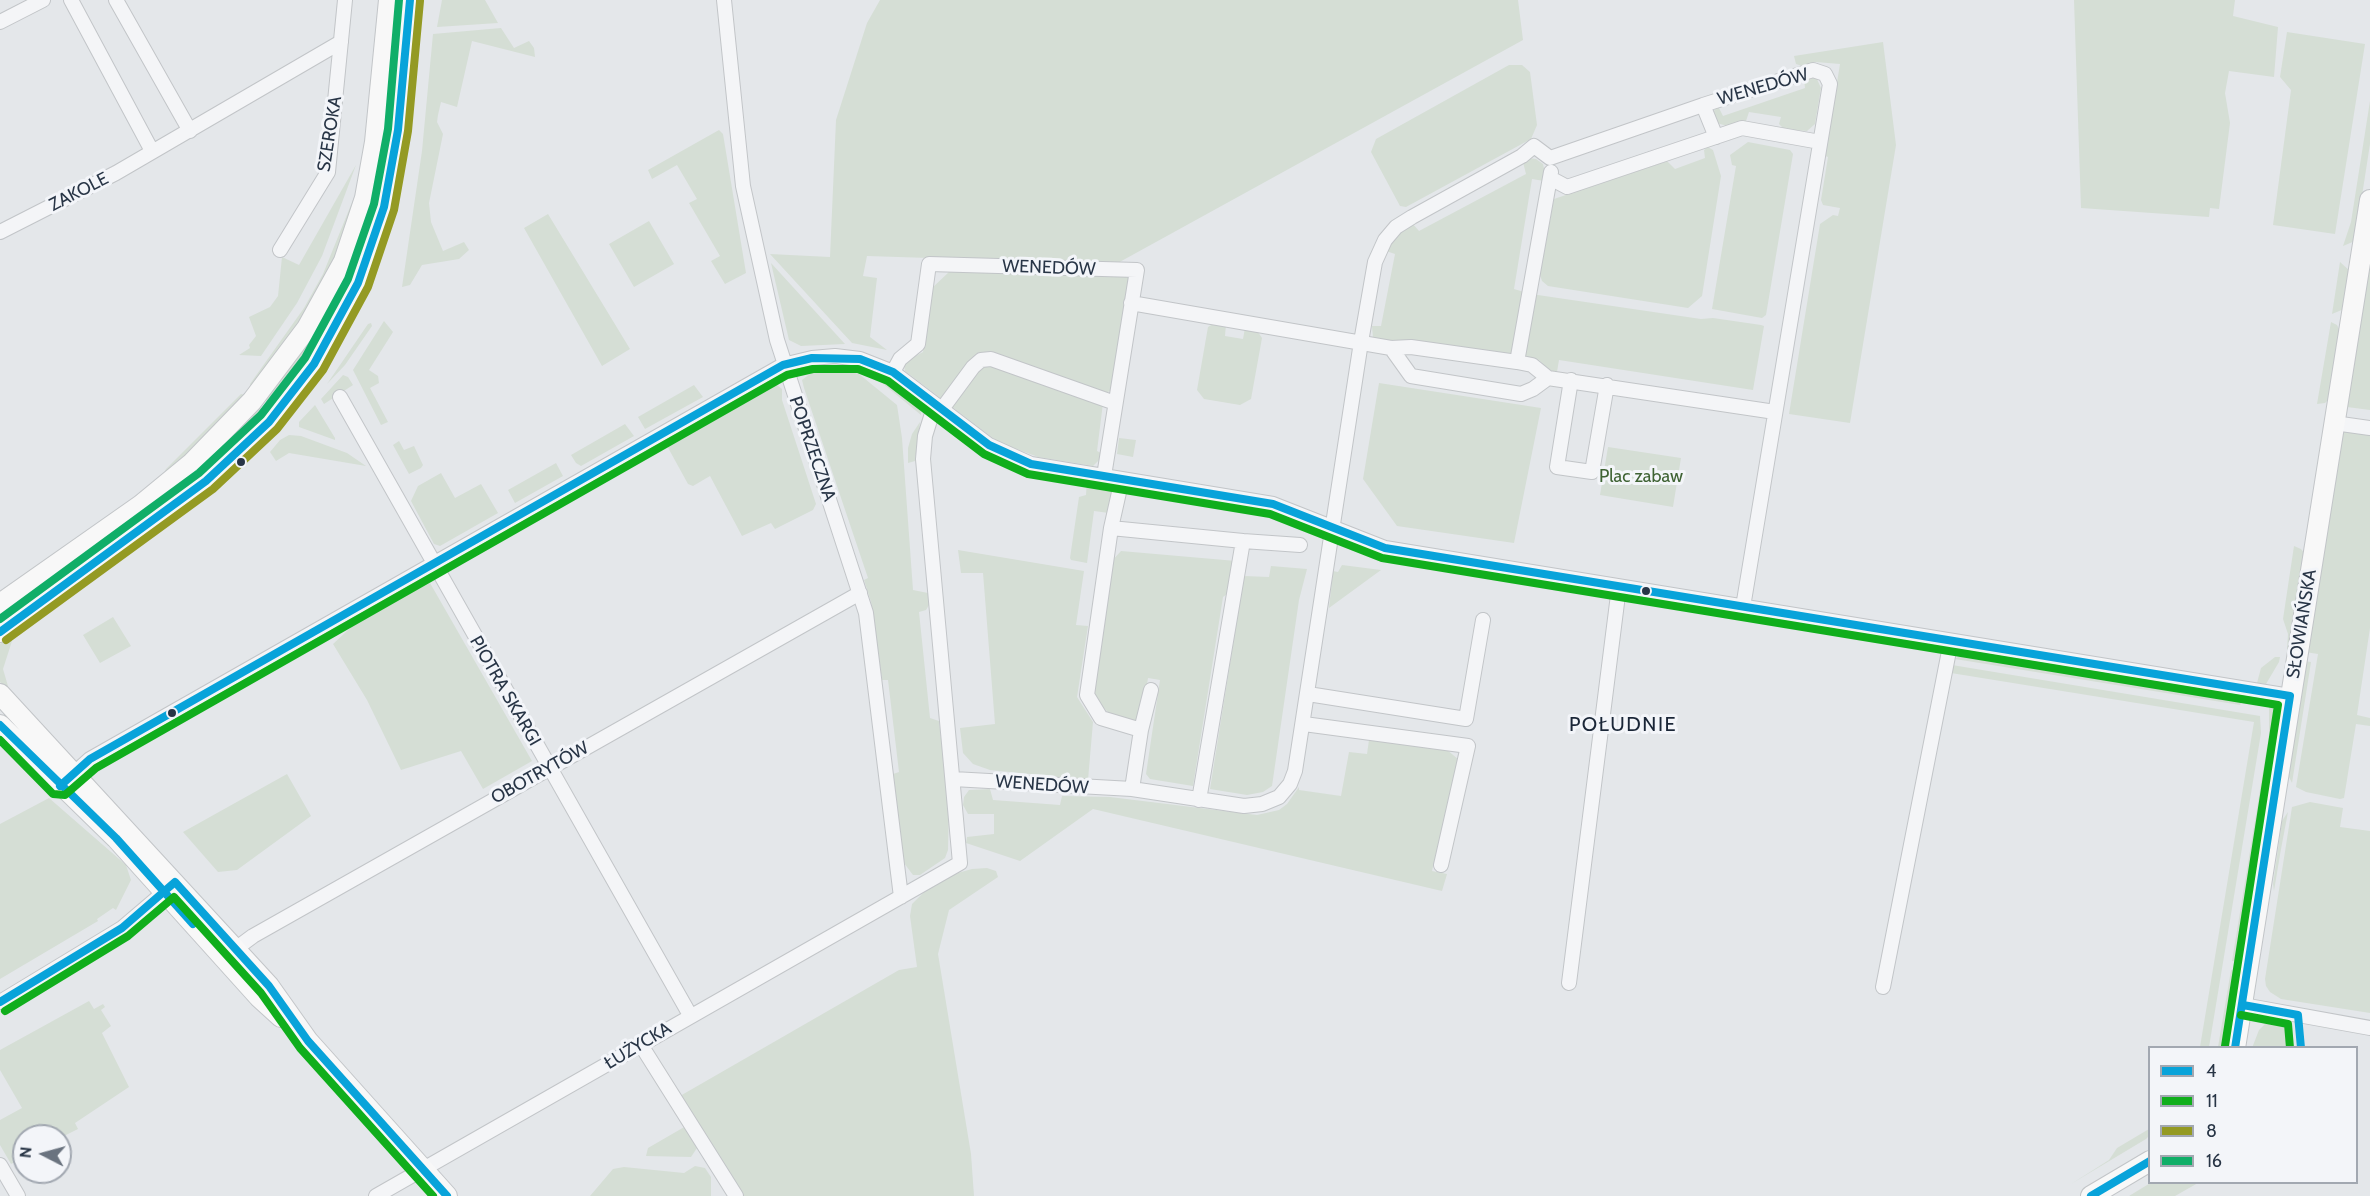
<!DOCTYPE html>
<html>
<head>
<meta charset="utf-8">
<style>
	body { margin:0 }
	#map { position:relative; width:2370px; height:1196px; overflow:hidden; background:#e4e7ea; font-family:Cabin,sans-serif }
	canvas { display:block }
	.legend { position:absolute; left:2148px; top:1046px; width:210px; height:138px; box-sizing:border-box; background:#f3f5f9; border:2px solid #a2a8b1; margin:0; padding:8px 10px; list-style:none; font-size:18px; color:#283546 }
	.legend li { display:flex; align-items:center; gap:12px; height:30px }
	.legend b { width:30px; border:2px solid #a2a8b1 }
	.north { position:absolute; left:12px; top:1124px; width:60px; height:60px; box-sizing:border-box; background:#f3f5f9; border:2px solid #a2a8b1; border-radius:50%; rotate:276deg; font-size:16px; font-weight:700; line-height:24px; text-align:center; color:#283546 }
	.north::after { content:''; display:block; margin:auto; width:21px; height:27px; background:#6a737f; clip-path:polygon(50% 0,100% 100%,50% 72%,0 100%) }
</style>
</head>
<body>
<div id="map">
<canvas width="2370" height="1196"></canvas>
<ul class="legend">
<li><b style="height:8px;background:#08a3da"></b>4</li>
<li><b style="height:8px;background:#10ae1c"></b>11</li>
<li><b style="height:8px;background:#949a23"></b>8</li>
<li><b style="height:8px;background:#10ae68"></b>16</li>
</ul>
<div class="north">N</div>
</div>
<script>
const g = document.querySelector('canvas').getContext('2d');
g.lineJoin = 'round';
function fill(path, color) {
  g.fillStyle = color;
  g.fill(path, 'evenodd');
}
function shape(rows) {
  const path = new Path2D();
  for (const r of rows) {
    path.moveTo(r[0], r[1]);
    for (let i = 2; i < r.length; i += 2) path.lineTo(r[i], r[i + 1]);
  }
  return path;
}
function trace(path, color, width, dash) {
  g.strokeStyle = color;
  g.lineWidth = width;
  g.lineCap = dash ? 'butt' : 'round';
  g.setLineDash(dash || []);
  g.stroke(path);
}
function drawText(font, color, halo, rows, align = 'center') {
  g.font = font + ' Cabin,sans-serif';
  g.lineWidth = 6;
  g.setLineDash([]);
  g.textBaseline = 'middle';
  g.strokeStyle = halo;
  g.fillStyle = color;
  for (const [text, x, y, turn = 0] of rows) {
    g.save();
    g.translate(x, y);
    g.rotate((+turn || 0) * Math.PI / 180);
    g.textAlign = isNaN(turn) ? turn : align;
    if (halo) g.strokeText(text, 0, 0);
    g.fillText(text, 0, 0);
    g.restore();
  }
}
const green = shape([
	[397,0,403,0,385,169,360,258,318,343,272,406,264,399,340,288],
	[442,0,485,0,498,23,437,27],
	[880,0,1518,0,1523,40,1116,264,867,256,863,276,877,278,870,337,887,350,852,343,770,254,830,257,836,120,867,23],
	[2074,0,2235,0,2233,16,2278,27,2274,77,2229,71,2225,93,2230,123,2219,209,2210,208,2209,217,2081,208],
	[501,28,514,48,529,41,534,48,535,57,472,41,457,107,441,102,438,115,437,122,443,134,429,203,431,222,443,251,464,242,469,250,459,259,422,265,410,285,402,287,422,151,433,34],
	[2287,32,2365,44,2335,234,2273,225,2291,90,2280,77],
	[1883,42,1896,145,1850,423,1789,414,1820,224,1833,215,1838,216,1840,208,1823,205,1821,200,1828,157,1825,156,1840,64,1816,62,1802,66,1796,64,1794,56],
	[1509,65,1522,65,1530,72,1537,125,1531,139,1406,207,1400,206,1371,152,1376,139],
	[1816,77,1821,88,1815,124,1807,131,1784,129,1779,124,1781,117,1749,112,1746,121,1727,126,1717,123,1713,112,1718,106,1723,116,1805,88,1804,78],
	[2370,101,2370,144,2355,241,2343,246,2351,222],
	[719,130,723,134,746,273,725,284,711,261,720,256,689,203,697,199,677,165,652,179,648,170],
	[1748,142,1790,150,1793,154,1766,315,1762,318,1712,309,1736,166,1732,165,1730,155],
	[1708,147,1713,150,1721,176,1702,296,1688,308,1548,286,1542,281,1540,275,1554,199,1667,161,1675,169,1705,158,1704,150],
	[1529,158,1536,159,1543,164,1545,173,1544,181,1532,179,1514,289,1524,292,1514,355,1418,341,1380,341,1373,338,1372,326,1381,326,1395,254,1386,251,1398,233,1412,223,1419,231,1526,174,1523,162],
	[356,165,322,256,297,303,261,356,239,355,250,348,249,345,256,336,249,317,270,307,278,296,282,257,299,265],
	[357,190,336,257,306,314,251,388,250,384,304,308,323,274],
	[548,214,630,349,602,366,524,228],
	[649,221,674,264,634,287,609,244],
	[2370,260,2370,410,2347,407],
	[2340,262,2350,271,2344,309,2332,314],
	[771,263,845,344,801,346,789,340],
	[1017,269,1128,275,1129,283,1112,390,1106,393,1103,403,1097,451,1101,453,1099,460,1093,466,1038,457,998,442,905,371,904,366,908,360,923,352,931,289,950,271],
	[1531,294,1701,319,1713,318,1761,325,1764,326,1753,390,1559,360,1557,372,1548,370,1539,360,1520,356],
	[384,321,393,332,369,370,378,376,379,383,370,388,388,422,381,425,353,370],
	[1216,322,1226,324,1225,336,1243,339,1245,328,1256,329,1262,338,1251,399,1240,405,1204,399,1197,390,1208,327],
	[2331,322,2337,325,2340,331,2330,398,2325,403,2317,404],
	[371,323,372,326,345,365,327,384,368,324],
	[837,364,873,370,901,386,920,402,921,415,876,378,857,368],
	[815,370,843,370,859,374,897,405,902,438,913,590,928,593,929,605,926,610,919,612,930,718,939,721,949,806,948,850,945,858,920,875,913,875,904,863,893,774,899,772,888,680,882,680,871,602,864,580,868,578,804,388,802,380],
	[343,375,348,377,353,385,324,404,321,399],
	[773,382,782,389,782,400,816,504,813,510,775,529,771,523,742,536,710,476,693,486,688,484,666,444],
	[1379,383,1541,408,1514,543,1397,526,1363,479],
	[694,385,703,397,645,429,638,417],
	[241,394,245,395,194,449,163,475,166,469],
	[315,405,335,438,335,440,299,427,299,422],
	[258,406,267,413,200,476,11,613,8,608],
	[920,422,915,461,908,463,908,448,912,434],
	[625,424,634,436,581,466,576,463,571,455],
	[2343,430,2370,435,2370,628,2357,715,2370,718,2370,726,2356,724,2344,798,2340,799,2306,792,2296,787,2318,654,2305,652],
	[289,435,301,436,347,453,366,466,289,453,276,461,270,452,280,440],
	[1119,438,1136,440,1133,457,1117,454],
	[399,441,404,450,414,446,423,465,421,468,409,474,393,445],
	[1608,447,1681,458,1673,507,1600,495],
	[556,463,563,476,515,503,508,490],
	[441,473,455,498,481,484,498,513,440,546,434,544,411,501,418,486],
	[1087,481,1110,486,1112,494,1109,513,1094,511,1087,563,1071,560,1070,558,1079,497,1086,495],
	[2294,546,2301,549,2305,554,2290,649,2287,649,2288,634,2283,619],
	[958,550,1084,571,1076,625,1088,626,1077,697,1093,722,1088,780,990,770,973,764,963,753,960,728,995,724,983,573,961,573],
	[1121,551,1236,561,1231,591,1223,597,1193,786,1150,779,1146,774,1160,680,1148,678,1142,716,1136,720,1124,720,1110,714,1094,699,1110,563],
	[1342,565,1381,570,1329,608,1333,571,1338,572],
	[1271,566,1307,569,1299,600,1272,786,1263,792,1247,795,1210,789,1244,576,1269,577],
	[430,583,532,761,483,789,461,751,401,770,367,700,333,644,362,617],
	[113,617,131,646,100,663,83,635],
	[10,634,12,641,3,669,10,693,0,682,0,644],
	[1975,652,2242,695,2246,696,2240,705,1955,659,1964,653],
	[2275,657,2280,657,2279,662,2266,684,2257,683,2261,668],
	[2304,661,2311,662,2292,783,2288,775],
	[1952,665,2260,716,2261,733,2209,1047,2200,1047,2254,722,1951,673],
	[2269,702,2275,707,2278,719,2252,861,2239,962,2232,961,2269,735],
	[1369,740,1447,750,1458,759,1432,871,1447,874,1442,891,1093,809,1020,861,966,843,967,837,994,834,994,814,968,814,963,805,964,797,969,790,990,789,993,800,1060,805,1062,796,1110,797,1257,815,1279,810,1287,804,1299,787,1299,790,1341,796,1349,752,1367,754],
	[287,774,311,816,237,870,218,872,183,832],
	[49,798,126,865,131,880,116,910,113,908,97,919,98,921,0,979,0,824],
	[2310,802,2343,808,2340,827,2370,831,2370,1013,2281,999,2270,992,2266,986,2265,979,2292,807],
	[2288,812,2281,849,2274,891,2273,884,2282,821],
	[987,868,996,871,998,877,949,910,938,954,971,1154,974,1196,742,1196,680,1096,899,970,917,967,910,916,912,904,924,892,954,874,972,869],
	[2231,970,2237,971,2227,1031,2223,1047,2218,1047],
	[89,1001,94,1009,103,1004,105,1007,101,1010,111,1026,102,1033,129,1087,75,1123,78,1129,60,1138,60,1136,24,1136,24,1157,11,1164,0,1145,0,1120,22,1108,0,1070,0,1050],
	[2275,1018,2283,1019,2288,1026,2291,1047,2252,1048,2259,1030,2265,1024,2274,1022],
	[686,1126,697,1148,691,1157,646,1156,648,1148],
	[2149,1129,2149,1136,2146,1139,2071,1184,2109,1160,2117,1148],
	[695,1166,705,1168,711,1177,711,1196,590,1196,613,1169,624,1167,684,1173],
	[2152,1182,2198,1182,2198,1183,2175,1196,2129,1196]
]);
const street = shape([
	[71,0,152,151],
	[116,0,190,131],
	[724,0,743,186,777,340,866,613,901,897],
	[0,22,43,0],
	[1703,105,1716,137],
	[1552,179,1567,187,1742,128,1820,142],
	[0,232,116,173,341,42],
	[280,250,328,172,345,0],
	[1131,303,1391,348,1411,347,1517,362,1532,365,1548,378,1775,412],
	[1391,348,1411,376,1521,394,1533,389,1548,378],
	[1517,362,1551,172],
	[893,372,900,359,918,344,929,264,1137,270,1104,476],
	[1571,380,1557,467,1592,472,1607,385],
	[340,397,690,1015],
	[942,409,973,367,981,360,991,359,1115,403],
	[2334,423,2370,428],
	[1122,479,1111,528,1243,541],
	[1111,528,1087,695,1101,718,1141,730,1132,789],
	[1308,694,1466,719,1483,620],
	[1304,724,1468,746,1441,865],
	[1141,730,1151,690],
	[69,778,90,759,783,365,812,358,835,356,860,359,893,372,989,445,1031,464,1273,504,1385,548,2290,696],
	[953,779,1132,789,1244,806,1262,804,1279,797,1290,784,1295,771,1361,342,1375,262,1385,240,1396,227,1412,217,1522,156,1534,146,1550,158,1703,105,1813,70,1825,74,1830,84,1743,607],
	[1199,800,1243,541,1300,545],
	[230,953,253,936,860,593],
	[1569,983,1619,587],
	[1883,987,1951,641],
	[0,1002,122,928,169,888],
	[2243,1005,2370,1028],
	[641,1045,736,1196],
	[0,1165,18,1196],
	[376,1196,960,863,923,459,925,436,935,404]
]);
const secondary = shape([
	[0,604,141,505,192,463,252,401,307,328,344,261,365,198,375,142,389,0],
	[0,632,206,481,243,449,269,422,314,364,358,283,384,207,398,130,410,0],
	[0,694,269,986,308,1041,447,1196],
	[0,725,116,838,259,997,281,1017],
	[2235,1048,2370,200],
	[2091,1196,2150,1161]
]);
const bus1 = shape([
	[0,632,206,481,269,422,314,364,358,283,384,207,398,130,410,0],
	[0,725,116,838,193,924],
	[60,786,90,759,783,365,812,358,860,359,893,372,989,445,1031,464,1273,504,1385,548,2290,696,2235,1048],
	[0,1002,122,928,175,882,269,986,308,1041,447,1196],
	[2243,1005,2298,1015,2301,1048],
	[2091,1196,2150,1161]
]);
const bus2 = shape([
	[0,740,53,794,65,795,96,768,787,375,813,369,858,369,888,381,984,454,1028,474,1270,514,1382,558,2278,705,2225,1046],
	[5,1011,128,936,174,897,261,993,300,1048,433,1196],
	[2241,1015,2288,1024,2290,1048]
]);
const bus3 = shape([
	[6,640,213,489,277,429,323,370,368,287,394,210,408,131,420,1]
]);
const bus4 = shape([
	[0,619,199,473,261,415,305,358,348,279,374,204,388,129,399,0]
]);
const markers = [
	[241,462,5,"#283546"],
	[1646,591,5,"#283546"],
	[172,713,5,"#283546"]
];
const streetNames = [
	["WENEDÓW",1763,87,-16],
	["SZEROKA",330,134,-81],
	["ZAKOLE",79,192,-27],
	["WENEDÓW",1049,268,2],
	["POPRZECZNA",812,449,71],
	["SŁOWIAŃSKA",2302,624,-81],
	["PIOTRA SKARGI",505,691,60],
	["OBOTRYTÓW",540,773,-29],
	["WENEDÓW",1042,785,4],
	["ŁUŻYCKA",638,1046,-31]
];
const parkNames = [
	["Plac zabaw",1641,477]
];
const neighbourhoodNames = [
	["POŁUDNIE",1623,725]
];
fill(green, '#d5ded5');
trace(street, '#c2c5c8', 16);
trace(secondary, '#c2c5c8', 22);
trace(street, '#f4f5f7', 14);
trace(secondary, '#f8f8f8', 20);
trace(bus1, '#08a3da', 8);
trace(bus2, '#10ae1c', 8);
trace(bus3, '#949a23', 8);
trace(bus4, '#10ae68', 8);
for (const [x, y, r, color] of markers) {
  const dot = new Path2D();
  dot.arc(x, y, r, 0, 2 * Math.PI);
  g.fillStyle = color;
  g.fill(dot);
  trace(dot, '#f3f5f9', 2);
}
drawText('18px', '#283546', '#f3f5f9', streetNames);
drawText('18px', '#3f6334', '#f3f5f9', parkNames);
g.letterSpacing = '1.5px';
drawText('20px', '#1a2637', '#f3f5f9', neighbourhoodNames);
g.letterSpacing = '0px';
</script>
</body>
</html>
